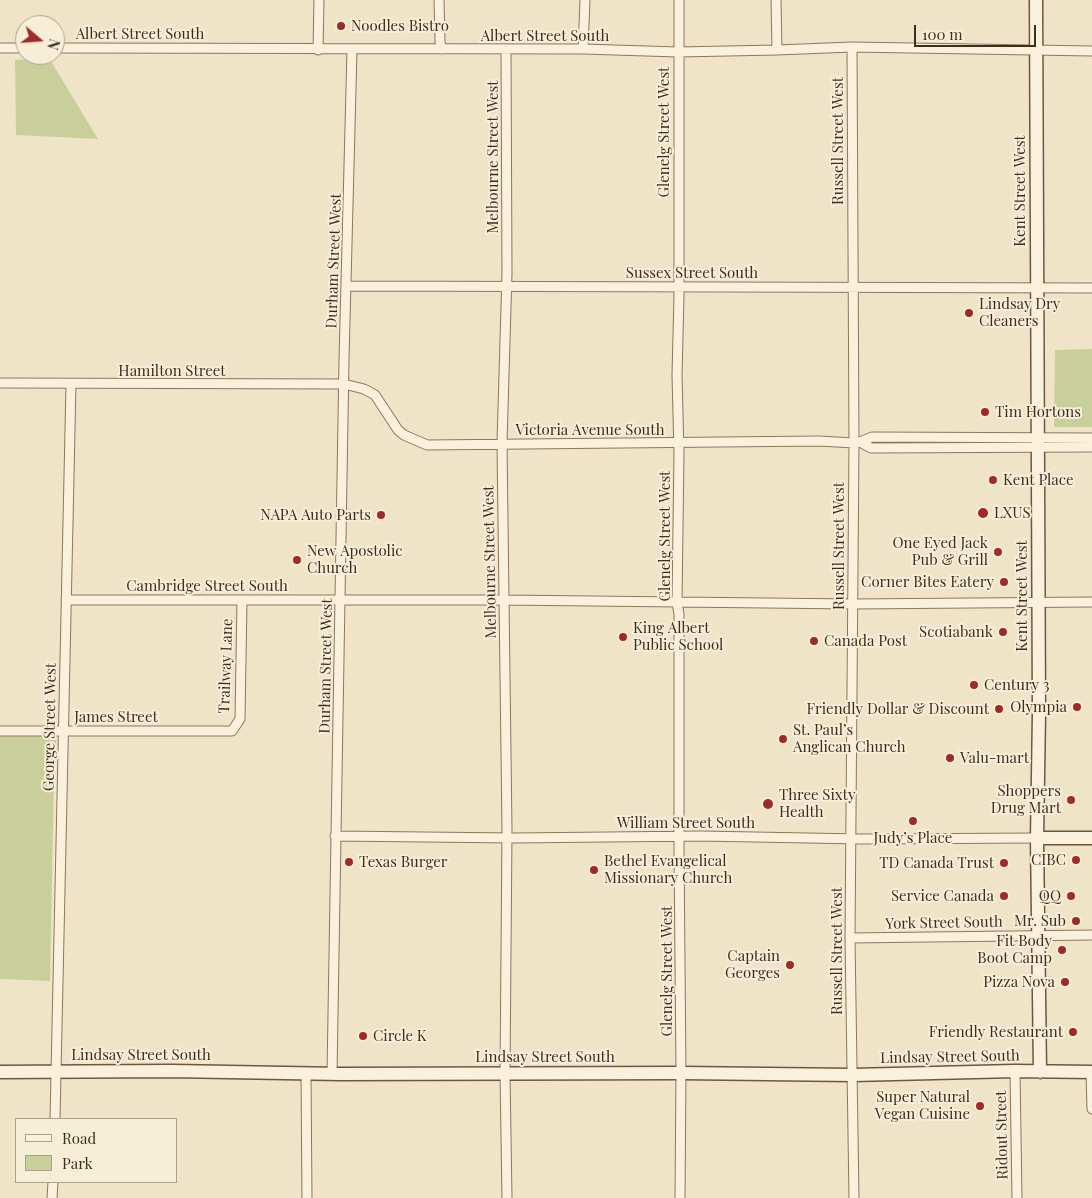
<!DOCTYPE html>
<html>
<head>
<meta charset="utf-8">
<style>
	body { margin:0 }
	#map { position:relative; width:1092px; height:1198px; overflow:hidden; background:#f0e4c8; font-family:"Playfair Display",serif }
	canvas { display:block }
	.legend { position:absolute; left:15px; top:1118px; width:162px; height:65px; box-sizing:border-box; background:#f7eed8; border:1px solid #ada18e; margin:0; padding:6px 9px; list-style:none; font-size:15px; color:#3d2e20 }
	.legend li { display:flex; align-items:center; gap:10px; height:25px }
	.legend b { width:25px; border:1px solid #ada18e }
	.north { position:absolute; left:15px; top:15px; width:50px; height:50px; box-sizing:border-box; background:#f7eed8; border:1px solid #ada18e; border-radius:50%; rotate:108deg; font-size:14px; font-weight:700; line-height:20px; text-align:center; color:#3d2e20 }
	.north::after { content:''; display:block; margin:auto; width:18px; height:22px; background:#9e2a2b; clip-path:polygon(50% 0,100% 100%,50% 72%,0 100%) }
	.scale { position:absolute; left:914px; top:25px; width:122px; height:22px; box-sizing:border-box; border:2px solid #3d2e20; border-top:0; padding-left:6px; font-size:15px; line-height:18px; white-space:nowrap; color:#3d2e20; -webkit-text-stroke:4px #f7eed8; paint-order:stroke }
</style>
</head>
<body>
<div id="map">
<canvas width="1092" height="1198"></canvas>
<ul class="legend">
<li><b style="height:6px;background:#faf1dc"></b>Road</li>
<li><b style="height:14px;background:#c9cf9b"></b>Park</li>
</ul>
<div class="north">N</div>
<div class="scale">100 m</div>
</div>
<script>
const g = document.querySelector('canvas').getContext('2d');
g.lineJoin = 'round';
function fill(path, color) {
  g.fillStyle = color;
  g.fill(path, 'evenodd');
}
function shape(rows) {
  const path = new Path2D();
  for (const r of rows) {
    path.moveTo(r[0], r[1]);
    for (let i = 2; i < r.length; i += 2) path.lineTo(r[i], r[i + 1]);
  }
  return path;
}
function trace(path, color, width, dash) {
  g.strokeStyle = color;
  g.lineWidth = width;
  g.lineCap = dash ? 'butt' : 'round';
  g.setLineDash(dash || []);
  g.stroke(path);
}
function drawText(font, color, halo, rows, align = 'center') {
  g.font = font + ' "Playfair Display",serif';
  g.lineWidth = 4;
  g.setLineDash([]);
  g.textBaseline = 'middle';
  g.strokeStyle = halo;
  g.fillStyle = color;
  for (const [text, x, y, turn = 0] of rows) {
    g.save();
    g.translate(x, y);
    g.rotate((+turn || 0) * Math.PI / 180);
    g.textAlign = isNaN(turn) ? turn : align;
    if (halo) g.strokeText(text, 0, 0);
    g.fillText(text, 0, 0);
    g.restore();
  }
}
const green = shape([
	[49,58,98,139,16,135,15,60],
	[1092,349,1092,427,1054,427,1055,350],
	[0,730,57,731,54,776,50,981,0,979]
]);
const street = shape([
	[439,0,440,42,442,49],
	[679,0,679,296,677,375,679,454,677,602,679,614,679,849,681,1073,680,1198],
	[776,0,777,50],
	[852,47,854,443,850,938,854,1198],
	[0,48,25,48],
	[55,48,583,49,678,52,777,50,852,47,1092,51],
	[583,49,585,0],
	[318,50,319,0],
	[506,50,507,273,502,443,507,830,505,1074,507,1198],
	[347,286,1092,288],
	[0,383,344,384,364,389,375,395,398,430,404,435,427,445,819,441,854,443,860,442,872,437,1092,438],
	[860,442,871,448,1092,447],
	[66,600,505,600,853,604,1092,602],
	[0,731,232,731,240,719,242,600],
	[335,836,514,838,701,836,861,839,1037,838],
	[850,938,1092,935],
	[1015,1071,1017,1198],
	[1091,1072,1092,1109],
	[306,1074,307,1198],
	[332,1074,344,360,352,50],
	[55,1119,71,384],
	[52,1198,53,1182]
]);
const secondary = shape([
	[1036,0,1039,714,1037,838,1040,1072],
	[1037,838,1092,838],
	[0,1072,172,1071,341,1074,681,1073,853,1075,1015,1071,1092,1072]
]);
const markers = [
	[341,26,5,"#9e2a2b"],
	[969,313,5,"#9e2a2b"],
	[985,412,5,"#9e2a2b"],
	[993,480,5,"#9e2a2b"],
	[983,513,6,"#9e2a2b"],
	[381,515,5,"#9e2a2b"],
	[998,552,5,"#9e2a2b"],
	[297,560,5,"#9e2a2b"],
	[1004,582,5,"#9e2a2b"],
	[1003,632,5,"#9e2a2b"],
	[623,637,5,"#9e2a2b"],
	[814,641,5,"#9e2a2b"],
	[974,685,5,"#9e2a2b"],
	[1077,707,5,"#9e2a2b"],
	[999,709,5,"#9e2a2b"],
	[783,739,5,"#9e2a2b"],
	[950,758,5,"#9e2a2b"],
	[1071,800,5,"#9e2a2b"],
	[768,804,6,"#9e2a2b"],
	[913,821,5,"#9e2a2b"],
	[1076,860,5,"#9e2a2b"],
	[349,862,5,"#9e2a2b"],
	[1004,863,5,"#9e2a2b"],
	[594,870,5,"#9e2a2b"],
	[1004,896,5,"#9e2a2b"],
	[1071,896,5,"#9e2a2b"],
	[1076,921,5,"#9e2a2b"],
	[1062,950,5,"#9e2a2b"],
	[790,965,5,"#9e2a2b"],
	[1065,982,5,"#9e2a2b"],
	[1073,1032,5,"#9e2a2b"],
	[363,1036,5,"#9e2a2b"],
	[980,1106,5,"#9e2a2b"]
];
const poiNames = [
	["Noodles Bistro",351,26,"left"],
	["Lindsay Dry",979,304,"left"],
	["Cleaners",979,321,"left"],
	["Tim Hortons",995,412,"left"],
	["Kent Place",1003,480,"left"],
	["LXUS",994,513,"left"],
	["NAPA Auto Parts",371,515],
	["One Eyed Jack",988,543],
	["Pub & Grill",988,560],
	["New Apostolic",307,551,"left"],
	["Church",307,568,"left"],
	["Corner Bites Eatery",994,582],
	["King Albert",633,628,"left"],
	["Public School",633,645,"left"],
	["Scotiabank",993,632],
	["Canada Post",824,641,"left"],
	["Century 3",984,685,"left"],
	["Olympia",1067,707],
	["Friendly Dollar & Discount",989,709],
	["St. Paul’s",793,730,"left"],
	["Anglican Church",793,747,"left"],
	["Valu-mart",960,758,"left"],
	["Shoppers",1061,791],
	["Drug Mart",1061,808],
	["Three Sixty",779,795,"left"],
	["Health",779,812,"left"],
	["Judy’s Place",913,838,"center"],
	["CIBC",1066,860],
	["Bethel Evangelical",604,861,"left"],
	["Missionary Church",604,878,"left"],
	["Texas Burger",359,862,"left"],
	["TD Canada Trust",994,863],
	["Service Canada",994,896],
	["QQ",1061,896],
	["Mr. Sub",1066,921],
	["Fit Body",1052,941],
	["Boot Camp",1052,958],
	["Captain",780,956],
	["Georges",780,973],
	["Pizza Nova",1055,982],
	["Friendly Restaurant",1063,1032],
	["Circle K",373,1036,"left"],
	["Super Natural",970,1097],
	["Vegan Cuisine",970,1114]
];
const streetNames = [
	["Albert Street South",140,34],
	["Albert Street South",545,36],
	["Glenelg Street West",664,132,-90],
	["Russell Street West",838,141,-90],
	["Melbourne Street West",493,157,-90],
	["Kent Street West",1020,191,-90],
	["Durham Street West",334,261,-88],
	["Sussex Street South",692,273],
	["Hamilton Street",172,371],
	["Victoria Avenue South",590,430],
	["Glenelg Street West",665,536,-90],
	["Russell Street West",839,546,-90],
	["Melbourne Street West",490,562,-91],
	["Cambridge Street South",207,586],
	["Kent Street West",1022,596,-90],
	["Trailway Lane",226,666,-88],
	["Durham Street West",326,666,-89],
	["James Street",116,717],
	["George Street West",50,727,-89],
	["William Street South",686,823],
	["York Street South",944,923,-1],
	["Russell Street West",837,951,-90],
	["Glenelg Street West",667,971,-90],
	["Lindsay Street South",141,1055],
	["Lindsay Street South",545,1057],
	["Lindsay Street South",950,1057,-1],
	["Ridout Street",1002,1135,-91]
];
fill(green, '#c9cf9b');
trace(street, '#8d765c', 11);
trace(secondary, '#6f573f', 15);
trace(street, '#faf1dc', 9);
trace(secondary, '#faf1dc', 12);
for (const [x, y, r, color] of markers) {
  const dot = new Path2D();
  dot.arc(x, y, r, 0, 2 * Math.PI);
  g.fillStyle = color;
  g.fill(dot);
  trace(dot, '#f7eed8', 2);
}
drawText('15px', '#3d2e20', '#f7eed8', poiNames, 'right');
drawText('15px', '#3d2e20', '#f7eed8', streetNames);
</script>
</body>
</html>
